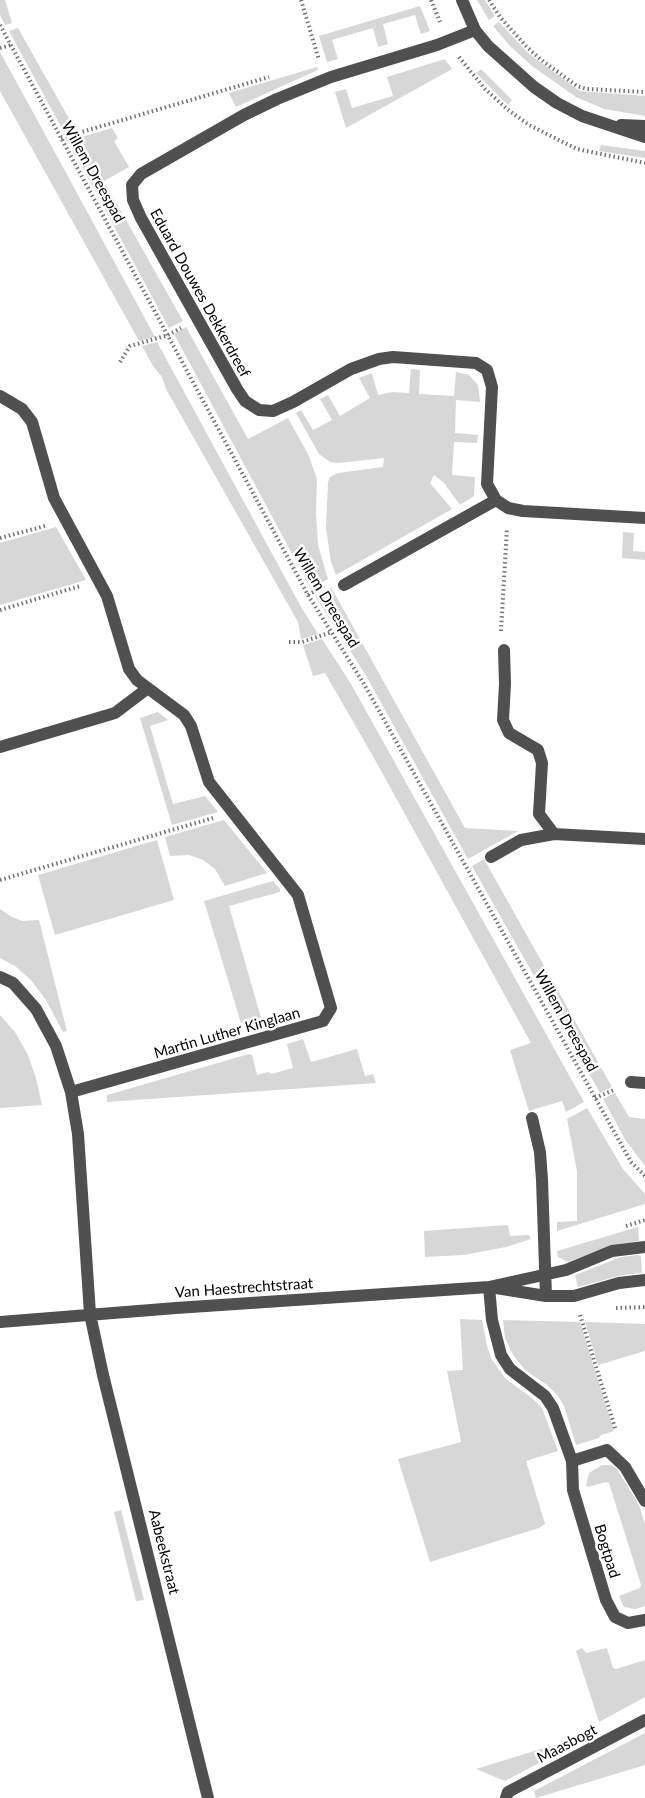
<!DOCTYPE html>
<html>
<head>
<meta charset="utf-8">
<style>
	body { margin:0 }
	canvas { display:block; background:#fff }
</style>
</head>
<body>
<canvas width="645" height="1798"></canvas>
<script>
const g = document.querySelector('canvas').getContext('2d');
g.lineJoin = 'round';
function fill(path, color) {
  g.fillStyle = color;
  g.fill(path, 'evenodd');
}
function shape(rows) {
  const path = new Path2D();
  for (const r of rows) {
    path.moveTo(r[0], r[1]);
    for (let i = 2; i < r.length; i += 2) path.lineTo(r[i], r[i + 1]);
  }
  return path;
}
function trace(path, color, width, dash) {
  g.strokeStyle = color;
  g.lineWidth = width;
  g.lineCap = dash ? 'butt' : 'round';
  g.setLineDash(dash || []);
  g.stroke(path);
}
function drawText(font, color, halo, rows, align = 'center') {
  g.font = font + ' Lato,sans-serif';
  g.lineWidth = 5;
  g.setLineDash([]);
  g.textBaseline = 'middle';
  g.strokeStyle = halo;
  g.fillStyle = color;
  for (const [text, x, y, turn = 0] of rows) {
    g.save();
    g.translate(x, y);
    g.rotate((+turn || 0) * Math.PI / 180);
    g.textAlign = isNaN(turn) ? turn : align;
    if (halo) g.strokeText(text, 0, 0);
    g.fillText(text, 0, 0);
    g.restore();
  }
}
const green = shape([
	[0,0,5,0,12,23,5,25,0,15],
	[477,0,485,0,495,16,489,20],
	[420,6,430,31,421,34,415,15,383,24,388,44,378,47,373,28,332,40,338,59,327,62,319,36],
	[499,22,528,53,580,91,645,96,645,116,604,109,576,97,532,66,511,47,493,26],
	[18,28,76,131,65,134,9,31],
	[0,52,58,158,155,337,139,341,0,91],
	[445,59,452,69,346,128,335,92,346,89,352,108,393,96,387,77],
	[317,67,318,70,236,107,229,93],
	[481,69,512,100,508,105,476,73],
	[112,128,118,138,114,141,129,167,104,181,183,321,169,328,68,141],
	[601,145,645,151,645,158,599,151],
	[186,327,248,439,288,418,308,454,317,479,316,514,318,545,328,579,311,589,174,334],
	[157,342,300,605,318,634,301,639,298,622,166,389,162,377,153,366,142,346],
	[411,369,420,370,419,394,454,396,456,372,469,375,478,385,480,402,456,400,455,433,478,435,477,443,454,442,452,475,475,477,474,496,460,505,444,483,434,475,430,483,452,509,336,575,331,562,326,528,328,482,330,477,338,473,383,467,384,458,338,463,330,462,319,454,296,413,301,410,313,430,332,420,320,399,328,395,340,416,370,398,359,378,372,373,378,395,392,392,409,393],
	[56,527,86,580,0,605,0,543],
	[623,532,634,533,633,551,645,552,645,560,622,558],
	[331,587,465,828,518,831,468,859,365,674,315,596],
	[322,639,351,684,584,1102,566,1112,562,1101,529,1111,510,1050,531,1043,374,758,325,673,313,676,303,645],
	[158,712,168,720,150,726,173,804,205,796,218,812,172,825,140,718],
	[224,820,267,873,225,886,215,869,203,860,189,855,170,856,165,837],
	[157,840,174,900,55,935,38,875],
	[484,859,612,1087,600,1093,472,866],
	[273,881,280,889,280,892,229,906,261,1018,241,1023,204,901],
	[0,909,12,917,22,921,39,920,67,1031,63,1032,46,1000,31,980,15,966,0,958],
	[0,1015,15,1032,28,1055,36,1078,42,1105,0,1108],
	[303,1039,311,1062,357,1049,365,1076,373,1074,376,1083,107,1102,107,1095,249,1054,252,1055,257,1075,268,1072,271,1074,293,1068,287,1044],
	[615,1093,629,1117,645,1119,645,1166,626,1141,603,1099],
	[587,1108,623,1169,645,1194,645,1204,557,1231,557,1222,577,1221,577,1171,567,1119],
	[508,1225,510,1236,529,1235,531,1239,506,1247,464,1255,425,1257,424,1231],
	[638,1227,639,1241,610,1246,568,1262,558,1257,557,1251],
	[637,1255,641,1256,642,1273,623,1275,578,1287,575,1275,621,1257],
	[460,1319,482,1320,487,1346,492,1360,506,1379,532,1398,542,1408,558,1451,526,1461,545,1524,539,1528,430,1562,398,1459,461,1442,447,1371,463,1370],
	[503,1320,580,1322,614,1431,601,1435,599,1438,576,1445,564,1406,558,1396,547,1385,525,1370,513,1355,505,1338],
	[585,1322,645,1324,645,1351,598,1365],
	[602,1465,611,1465,617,1469,639,1505,645,1524,645,1606,635,1609,624,1607,619,1596,640,1588,641,1585,609,1483,606,1482,588,1487,586,1485,589,1473],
	[121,1510,144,1600,136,1601,114,1512],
	[582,1648,586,1653,607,1648,613,1668,616,1669,645,1660,645,1697,599,1722,576,1651],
	[645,1733,645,1765,536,1798,534,1791],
	[583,1736,584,1739,505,1781,476,1769]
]);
const path = shape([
	[301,0,319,60],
	[431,0,440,22],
	[489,0,500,17,526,46,540,59,577,86,587,89,645,92],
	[0,25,308,595,364,684,631,1162,645,1176],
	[0,48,11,45],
	[459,57,485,89,507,109,529,125,577,149,645,163],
	[61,138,269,77],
	[120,362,130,346,168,335,181,328],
	[0,538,45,526],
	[308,595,324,586],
	[0,610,80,586],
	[501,631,507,528],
	[289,642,302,642,332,632],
	[0,880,213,818],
	[595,1098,614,1090],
	[626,1226,645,1220],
	[616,1308,645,1307],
	[580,1315,616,1431]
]);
const street = shape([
	[462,0,475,30,488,46,534,87,557,103,582,116,645,137],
	[475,30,437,45,331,77,277,99,244,115,141,174,132,185,133,200,141,218,237,389,245,401,259,410,273,411,293,402,351,369,379,359,393,357,476,363,487,370,492,387,487,484,496,500,508,508,523,511,645,518],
	[621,125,645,126],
	[0,396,22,409,32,422,54,498,107,596,129,669,137,680,184,715,191,726,209,782,298,895,331,1008,323,1021,71,1092],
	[344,585,496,500],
	[504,650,505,684,503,720,509,733,538,750,542,763,539,814,554,834,645,839],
	[0,747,115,713,148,688],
	[491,857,521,840,554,834],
	[0,977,13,983,36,1009,56,1046,71,1092,78,1134,90,1314,103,1375,208,1798],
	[631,1082,645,1083],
	[532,1118,540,1152,542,1180,546,1296],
	[489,1287,492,1320,501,1355,510,1369,545,1396,553,1408,572,1461,607,1450,625,1467,645,1501],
	[496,1288,546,1296,574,1296,619,1283,645,1280],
	[0,1322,176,1308,489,1287,566,1270,612,1251,645,1247],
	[572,1461,573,1490,606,1600,615,1617,628,1623,645,1620],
	[506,1798,508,1792,645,1720]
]);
const streetNames = [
	["Willem Dreespad",93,172,61],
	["Eduard Douwes Dekkerdreef",200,293,61],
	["Willem Dreespad",326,598,59],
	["Willem Dreespad",566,1021,61],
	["Martin Luther Kinglaan",227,1033,-16],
	["Van Haestrechtstraat",244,1288,-4],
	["Bogtpad",607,1551,73],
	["Aabeekstraat",164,1552,76],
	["Maasbogt",567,1744,-28]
];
fill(green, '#d7d7d7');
trace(path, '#727272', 4, [1.5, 3]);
trace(street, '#505050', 12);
drawText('15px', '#000', '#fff', streetNames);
</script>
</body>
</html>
